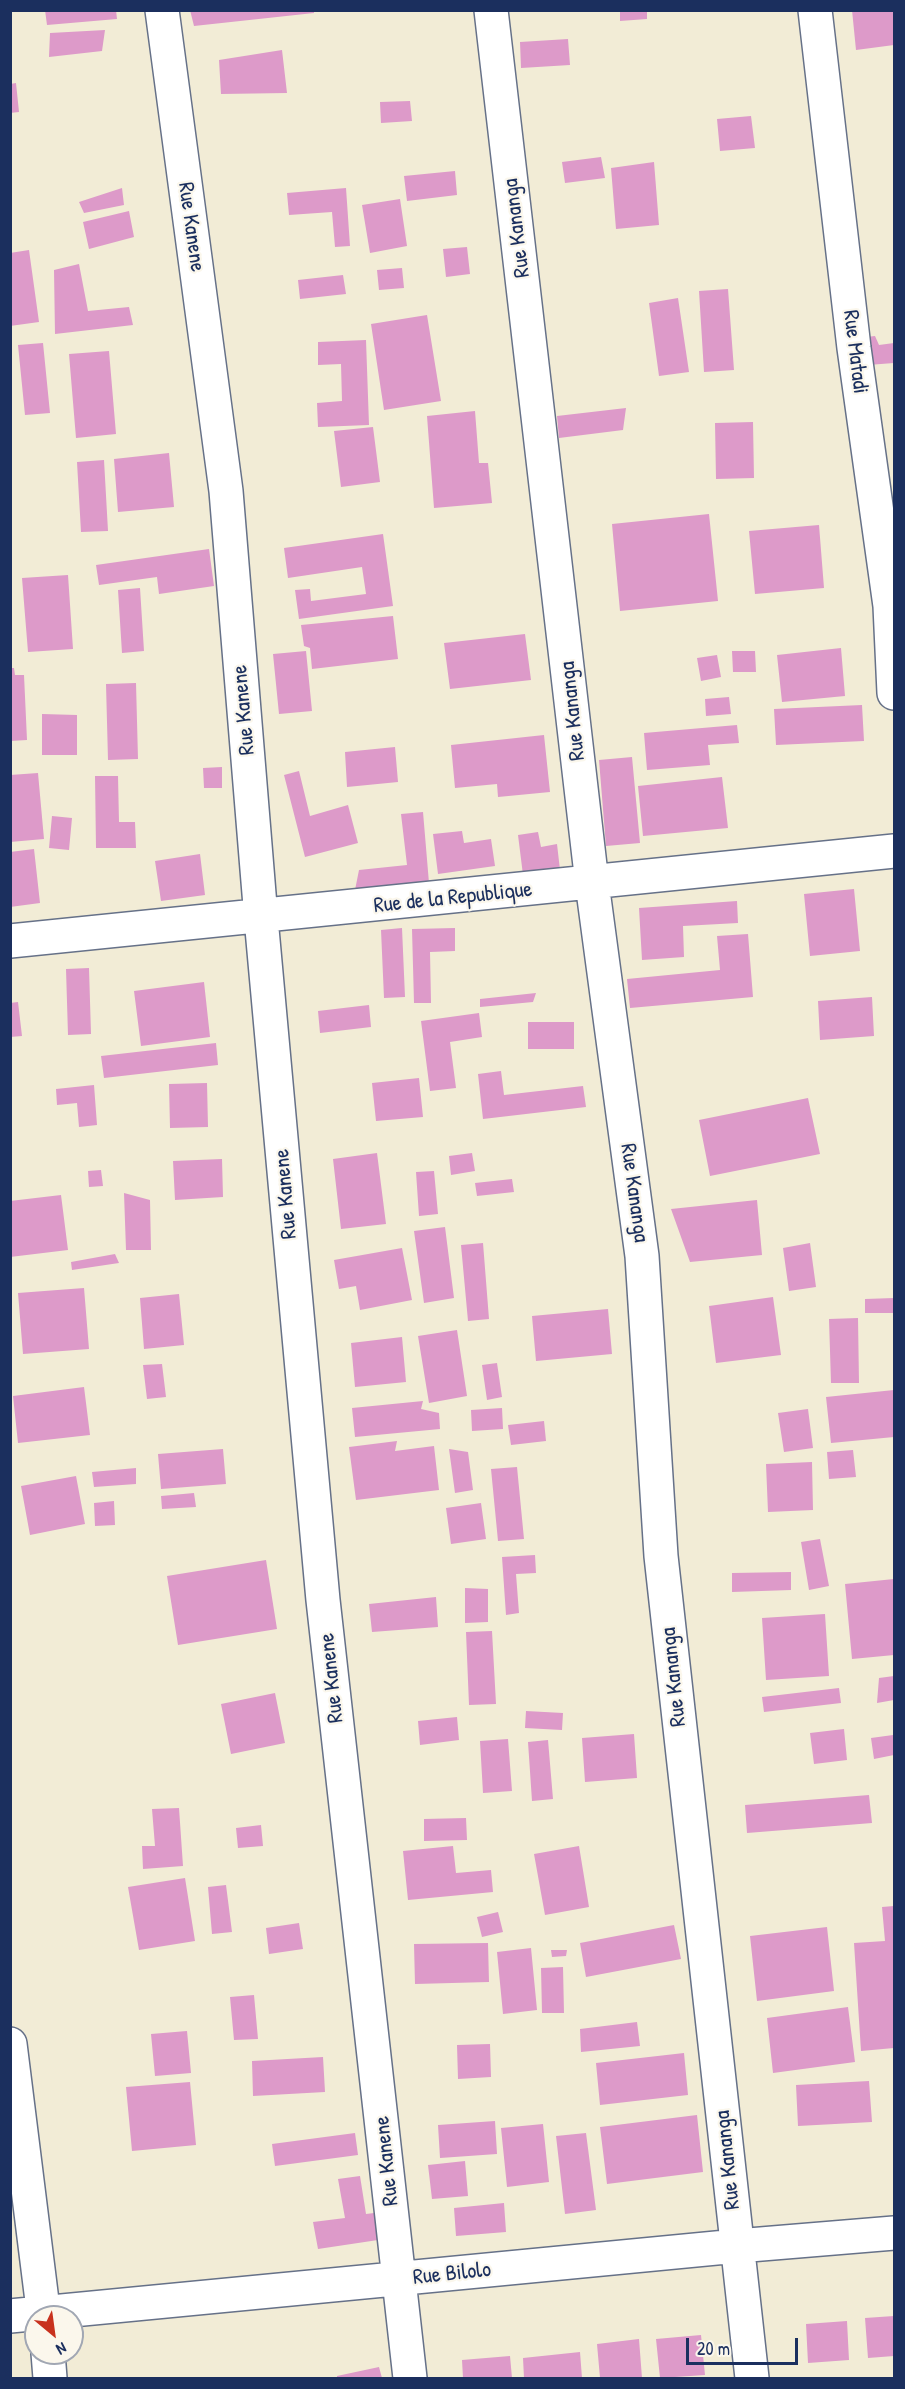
<!DOCTYPE html>
<html>
<head>
<meta charset="utf-8">
<style>
	body { margin:0 }
	#map { position:relative; width:905px; height:2389px; overflow:hidden; background:#f2ecd6; font-family:"Patrick Hand",sans-serif }
	canvas { display:block }
	.frame { position:absolute; inset:0; border:12px solid #1b2f5e; pointer-events:none }
	.north { position:absolute; left:24px; top:2305px; width:60px; height:60px; box-sizing:border-box; background:#fbf7ec; border:2px solid #a1a7b3; border-radius:50%; rotate:151deg; font-size:16px; font-weight:700; line-height:24px; text-align:center; color:#1b2f5e }
	.north::after { content:''; display:block; margin:auto; width:21px; height:27px; background:#c8321e; clip-path:polygon(50% 0,100% 100%,50% 72%,0 100%) }
	.scale { position:absolute; left:686px; top:2338px; width:112px; height:27px; box-sizing:border-box; border:3px solid #1b2f5e; border-top:0; padding-left:8px; font-size:18px; line-height:21px; white-space:nowrap; color:#1b2f5e; -webkit-text-stroke:4px #fbf7ec; paint-order:stroke }
</style>
</head>
<body>
<div id="map">
<canvas width="905" height="2389"></canvas>
<div class="frame"></div>
<div class="north">N</div>
<div class="scale">20 m</div>
</div>
<script>
const g = document.querySelector('canvas').getContext('2d');
g.lineJoin = 'round';
function fill(path, color) {
  g.fillStyle = color;
  g.fill(path, 'evenodd');
}
function shape(rows) {
  const path = new Path2D();
  for (const r of rows) {
    path.moveTo(r[0], r[1]);
    for (let i = 2; i < r.length; i += 2) path.lineTo(r[i], r[i + 1]);
  }
  return path;
}
function trace(path, color, width, dash) {
  g.strokeStyle = color;
  g.lineWidth = width;
  g.lineCap = dash ? 'butt' : 'round';
  g.setLineDash(dash || []);
  g.stroke(path);
}
function drawText(font, color, halo, rows, align = 'center') {
  g.font = font + ' "Patrick Hand",sans-serif';
  g.lineWidth = 4.5;
  g.setLineDash([]);
  g.textBaseline = 'middle';
  g.strokeStyle = halo;
  g.fillStyle = color;
  for (const [text, x, y, turn = 0] of rows) {
    g.save();
    g.translate(x, y);
    g.rotate((+turn || 0) * Math.PI / 180);
    g.textAlign = isNaN(turn) ? turn : align;
    if (halo) g.strokeText(text, 0, 0);
    g.fillText(text, 0, 0);
    g.restore();
  }
}
const building = shape([
	[45,10,116,10,117,19,47,25],
	[190,10,314,10,314,13,194,26],
	[620,10,647,10,647,19,620,21],
	[852,10,894,10,894,45,856,50],
	[105,30,102,51,49,57,50,33],
	[568,39,570,65,521,68,520,42],
	[282,50,287,93,221,94,219,60],
	[16,83,19,112,10,113,10,84],
	[410,101,412,121,381,123,380,102],
	[751,116,755,148,720,151,717,119],
	[601,157,605,178,565,183,562,162],
	[654,162,659,225,616,229,611,168],
	[455,171,457,195,407,201,404,176],
	[122,188,124,205,84,213,79,202],
	[346,188,350,246,335,247,332,212,289,215,287,193],
	[400,199,407,246,370,253,362,205],
	[129,211,134,237,89,249,83,222],
	[467,247,470,274,446,277,443,249],
	[29,250,39,322,10,326,10,253],
	[79,264,88,311,129,307,133,325,55,334,54,270],
	[402,268,404,288,379,290,377,270],
	[343,275,346,294,300,299,298,280],
	[728,289,734,370,704,372,699,291],
	[678,298,689,372,659,376,649,303],
	[427,315,441,401,384,410,371,324],
	[875,336,879,345,894,343,894,363,868,365,866,337],
	[366,340,369,425,318,427,317,403,342,401,341,364,318,365,318,342],
	[43,343,50,413,25,415,18,345],
	[109,351,116,434,76,438,69,354],
	[626,408,623,430,559,438,557,416],
	[475,411,479,463,488,463,492,503,434,508,427,416],
	[753,422,754,478,716,479,715,423],
	[373,427,380,482,341,487,334,431],
	[169,453,174,507,118,512,114,459],
	[104,460,108,531,81,532,77,462],
	[709,514,718,601,620,611,612,524],
	[819,525,824,588,755,594,749,531],
	[383,534,393,606,299,619,295,590,310,589,311,601,366,594,362,567,288,578,284,548],
	[209,549,214,586,159,594,157,577,99,585,96,565],
	[68,575,73,649,28,652,22,578],
	[140,588,144,651,122,653,118,590],
	[393,616,398,659,312,669,310,648,304,646,301,625],
	[525,634,531,680,450,689,444,643],
	[841,648,845,696,782,702,777,655],
	[306,651,312,711,279,714,273,654],
	[732,651,755,651,756,672,733,672],
	[717,655,721,677,701,681,697,658],
	[10,668,14,668,15,675,24,675,27,740,10,741],
	[136,683,138,759,108,760,106,684],
	[729,697,731,714,706,716,705,699],
	[862,705,864,741,776,745,774,709],
	[42,714,77,715,77,755,42,755],
	[737,725,739,743,708,745,710,765,647,770,644,733],
	[544,735,550,792,498,797,497,784,455,788,451,745],
	[395,747,398,782,347,787,345,752],
	[632,757,640,843,606,846,599,760],
	[222,767,222,788,204,788,203,768],
	[299,771,310,816,348,805,358,843,305,857,284,775],
	[38,773,44,839,10,842,10,775],
	[95,776,118,776,119,822,135,822,136,848,96,848],
	[722,777,728,828,643,836,638,786],
	[423,812,429,883,355,890,359,870,407,865,401,814],
	[52,816,72,818,69,850,49,848],
	[462,831,464,843,491,839,495,866,438,874,433,834],
	[538,832,541,847,557,844,560,870,523,875,518,835],
	[34,849,40,903,10,907,10,852],
	[200,854,205,895,161,901,155,861],
	[854,889,860,951,810,956,804,894],
	[737,901,738,923,683,926,684,957,642,960,639,908],
	[402,928,405,997,384,998,381,930],
	[455,928,455,951,430,952,431,1003,414,1003,412,929],
	[748,934,753,997,630,1008,627,979,720,970,717,936],
	[89,968,91,1034,68,1035,66,969],
	[204,982,210,1037,141,1046,134,991],
	[536,993,533,1002,480,1007,480,999],
	[872,997,874,1036,820,1040,818,1001],
	[18,1002,22,1036,10,1037,10,1003],
	[369,1005,371,1027,320,1033,318,1011],
	[479,1013,482,1037,450,1042,456,1088,430,1091,421,1021],
	[528,1022,574,1022,574,1049,528,1049],
	[216,1043,218,1065,104,1078,101,1056],
	[501,1071,504,1095,583,1086,586,1107,483,1119,478,1074],
	[419,1078,423,1117,376,1121,372,1083],
	[207,1083,208,1127,170,1128,169,1084],
	[94,1085,97,1125,79,1127,77,1103,57,1105,56,1089],
	[808,1098,820,1154,710,1176,699,1120],
	[377,1153,386,1224,341,1229,333,1159],
	[472,1153,475,1171,451,1175,449,1156],
	[222,1159,223,1197,175,1200,173,1161],
	[101,1170,103,1186,89,1187,88,1171],
	[434,1171,438,1214,419,1216,416,1172],
	[512,1179,514,1192,477,1196,475,1183],
	[124,1193,150,1200,151,1250,126,1250],
	[61,1195,68,1250,10,1257,10,1201],
	[757,1200,762,1255,690,1262,671,1209],
	[445,1227,454,1298,424,1303,414,1231],
	[483,1243,489,1319,468,1321,461,1245],
	[810,1243,816,1287,789,1291,783,1248],
	[402,1248,412,1300,360,1310,356,1286,339,1289,334,1260],
	[115,1254,119,1263,72,1270,71,1262],
	[84,1288,89,1349,23,1354,18,1293],
	[179,1294,184,1345,144,1349,140,1298],
	[773,1297,781,1355,716,1363,709,1306],
	[894,1298,894,1313,865,1313,865,1299],
	[608,1309,612,1354,536,1361,532,1316],
	[858,1318,859,1383,831,1383,829,1319],
	[457,1330,467,1396,429,1403,418,1336],
	[402,1337,406,1382,355,1387,351,1343],
	[497,1363,502,1397,487,1400,482,1365],
	[162,1364,166,1397,147,1399,143,1365],
	[84,1387,90,1435,18,1443,13,1396],
	[894,1390,894,1437,831,1443,826,1397],
	[423,1401,421,1409,439,1413,440,1429,355,1437,352,1408],
	[502,1408,503,1429,472,1431,471,1410],
	[808,1409,813,1448,784,1452,778,1413],
	[544,1421,546,1441,511,1445,508,1425],
	[397,1441,395,1451,434,1446,439,1490,356,1500,349,1447],
	[223,1449,226,1484,161,1489,158,1454],
	[449,1449,468,1452,473,1490,455,1493],
	[853,1450,856,1477,829,1479,827,1452],
	[812,1462,813,1510,768,1512,766,1464],
	[517,1467,524,1539,498,1541,491,1469],
	[136,1468,136,1484,94,1487,92,1472],
	[76,1476,85,1524,30,1535,21,1486],
	[194,1493,196,1507,162,1509,161,1496],
	[114,1501,115,1525,95,1526,94,1503],
	[481,1503,486,1539,451,1544,446,1508],
	[820,1539,829,1586,809,1590,801,1542],
	[535,1555,536,1573,516,1574,519,1613,506,1615,502,1557],
	[266,1560,277,1629,178,1645,167,1576],
	[791,1572,791,1590,732,1592,732,1573],
	[894,1579,894,1655,852,1659,845,1584],
	[465,1588,488,1589,488,1622,465,1623],
	[436,1597,438,1627,372,1632,369,1604],
	[825,1614,829,1676,766,1680,762,1618],
	[492,1631,496,1704,469,1705,466,1632],
	[894,1676,894,1700,877,1703,879,1678],
	[839,1688,841,1703,764,1712,762,1697],
	[275,1693,285,1743,231,1754,221,1704],
	[526,1711,563,1713,562,1730,525,1728],
	[457,1717,459,1740,420,1745,418,1721],
	[844,1729,847,1760,814,1764,810,1733],
	[634,1734,637,1778,585,1782,582,1738],
	[893,1735,894,1755,874,1759,871,1738],
	[508,1739,512,1791,483,1793,480,1741],
	[548,1740,553,1799,532,1801,528,1742],
	[869,1795,872,1823,747,1833,745,1805],
	[179,1808,183,1866,143,1869,142,1846,155,1846,152,1809],
	[466,1818,467,1840,424,1841,424,1819],
	[261,1825,263,1846,238,1848,236,1828],
	[453,1846,456,1873,491,1870,493,1892,408,1900,403,1851],
	[579,1846,589,1907,545,1915,534,1854],
	[185,1878,195,1941,139,1950,128,1887],
	[226,1885,232,1932,212,1934,208,1887],
	[894,1906,894,2048,861,2051,854,1943,885,1941,882,1907],
	[498,1912,503,1932,482,1937,477,1917],
	[299,1923,303,1949,269,1954,266,1928],
	[674,1925,681,1959,586,1977,580,1943],
	[827,1927,834,1991,757,2001,750,1936],
	[488,1943,489,1982,415,1984,414,1944],
	[531,1948,537,2010,503,2014,497,1952],
	[551,1950,567,1950,566,1956,552,1957],
	[563,1967,564,2013,542,2013,541,1968],
	[254,1995,258,2039,234,2040,230,1997],
	[848,2007,855,2062,773,2073,767,2018],
	[637,2022,640,2046,581,2052,580,2029],
	[187,2031,191,2073,155,2076,151,2034],
	[490,2044,491,2077,458,2079,457,2045],
	[684,2053,688,2095,600,2105,596,2063],
	[323,2057,325,2092,253,2096,252,2061],
	[869,2081,872,2122,798,2126,796,2085],
	[190,2082,196,2145,132,2151,126,2087],
	[697,2115,703,2172,607,2184,600,2127],
	[495,2121,497,2154,440,2158,438,2125],
	[543,2124,549,2182,507,2187,501,2128],
	[355,2133,358,2155,275,2166,272,2144],
	[586,2133,596,2210,565,2214,556,2136],
	[465,2161,468,2196,432,2199,428,2165],
	[360,2176,366,2214,374,2213,378,2240,318,2249,313,2222,345,2218,338,2179],
	[504,2203,506,2232,456,2236,454,2208],
	[894,2316,894,2356,868,2358,865,2318],
	[847,2321,849,2360,808,2363,806,2324],
	[701,2335,705,2375,660,2378,656,2339],
	[639,2339,642,2378,600,2378,597,2344],
	[580,2352,582,2378,524,2378,523,2358],
	[510,2356,512,2378,463,2378,462,2360],
	[379,2367,382,2378,337,2378,337,2376]
]);
const minor = shape([
	[162,10,226,491,261,918,323,1600,410,2378],
	[491,10,592,883,642,1256,661,1556,752,2378],
	[815,10,854,348,890,606,894,693],
	[10,941,894,851],
	[10,2044,44,2317],
	[10,2316,737,2246,894,2233],
	[48,2353,50,2378]
]);
const streetNames = [
	["Rue Kanene",191,227,82],
	["Rue Kananga",517,228,-97],
	["Rue Matadi",855,352,83],
	["Rue Kanene",244,710,-95],
	["Rue Kananga",573,711,-96],
	["Rue de la Republique",453,898,-6],
	["Rue Kananga",634,1193,82],
	["Rue Kanene",286,1194,-95],
	["Rue Kananga",674,1677,-96],
	["Rue Kanene",332,1678,-96],
	["Rue Kananga",728,2160,-96],
	["Rue Kanene",387,2161,-96],
	["Rue Bilolo",452,2274,-6]
];
fill(building, '#dd9ac9');
trace(minor, '#667188', 36);
trace(minor, '#fff', 33);
drawText('22px', '#1b2f5e', '#fbf7ec', streetNames);
</script>
</body>
</html>
